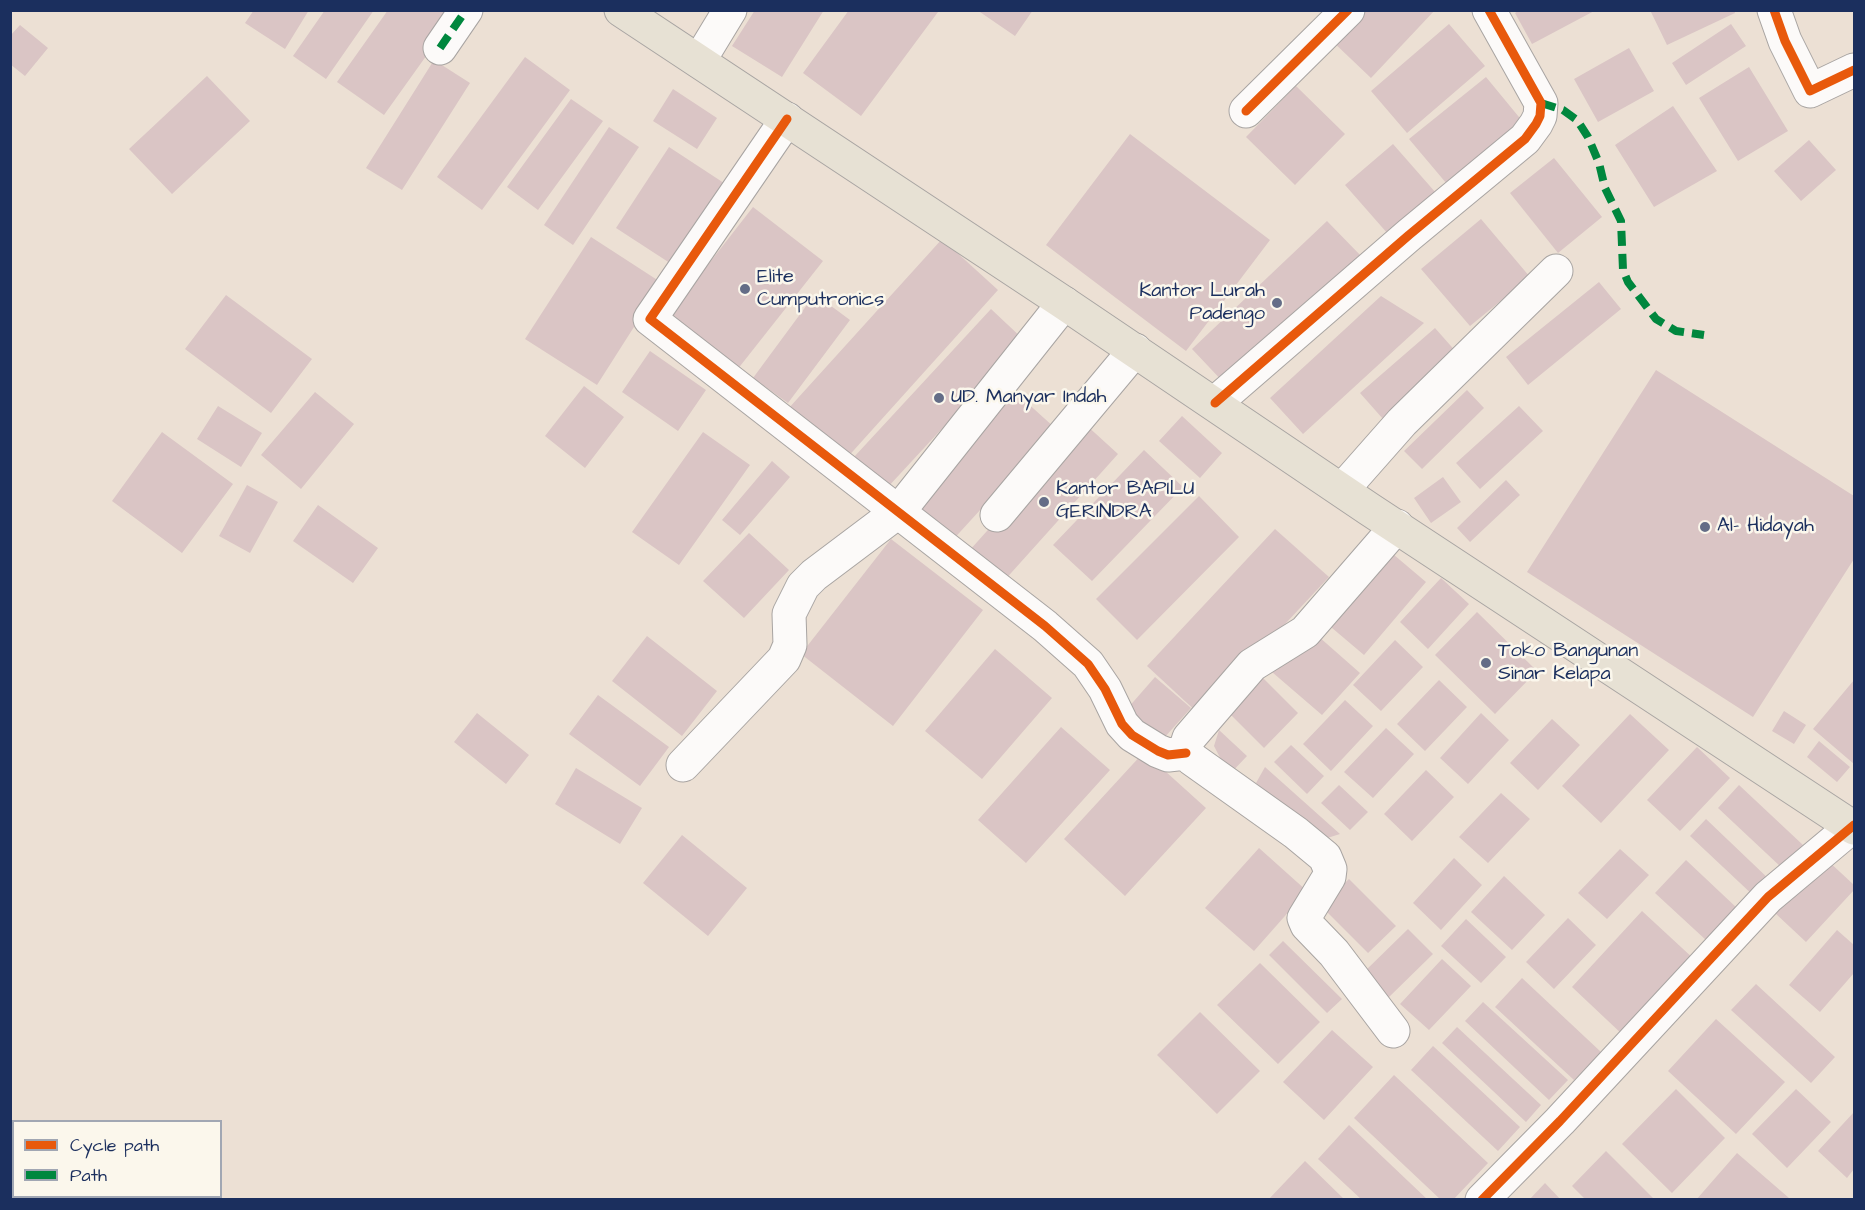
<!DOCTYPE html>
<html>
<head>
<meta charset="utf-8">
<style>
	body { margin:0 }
	#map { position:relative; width:1865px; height:1210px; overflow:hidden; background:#ece0d4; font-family:"Architects Daughter",sans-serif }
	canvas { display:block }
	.frame { position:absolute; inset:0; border:12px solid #1b2f5e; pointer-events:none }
	.legend { position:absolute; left:12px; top:1120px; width:210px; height:78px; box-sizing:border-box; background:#fbf7ec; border:2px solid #a1a7b3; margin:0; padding:8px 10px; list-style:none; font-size:18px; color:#1b2f5e }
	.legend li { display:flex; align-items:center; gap:12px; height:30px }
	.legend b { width:30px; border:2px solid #a1a7b3 }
</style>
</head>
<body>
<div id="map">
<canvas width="1865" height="1210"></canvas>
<div class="frame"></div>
<ul class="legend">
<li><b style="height:8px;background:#e8590c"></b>Cycle path</li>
<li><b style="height:8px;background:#00873e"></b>Path</li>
</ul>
</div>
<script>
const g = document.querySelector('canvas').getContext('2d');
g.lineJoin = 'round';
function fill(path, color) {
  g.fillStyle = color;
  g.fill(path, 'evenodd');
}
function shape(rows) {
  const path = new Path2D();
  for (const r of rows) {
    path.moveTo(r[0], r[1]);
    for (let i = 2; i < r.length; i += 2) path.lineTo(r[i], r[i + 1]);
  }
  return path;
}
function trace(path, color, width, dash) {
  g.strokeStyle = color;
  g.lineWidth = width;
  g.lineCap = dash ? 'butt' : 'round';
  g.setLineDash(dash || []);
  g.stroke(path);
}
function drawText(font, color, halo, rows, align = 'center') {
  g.font = font + ' "Architects Daughter",sans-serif';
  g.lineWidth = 5;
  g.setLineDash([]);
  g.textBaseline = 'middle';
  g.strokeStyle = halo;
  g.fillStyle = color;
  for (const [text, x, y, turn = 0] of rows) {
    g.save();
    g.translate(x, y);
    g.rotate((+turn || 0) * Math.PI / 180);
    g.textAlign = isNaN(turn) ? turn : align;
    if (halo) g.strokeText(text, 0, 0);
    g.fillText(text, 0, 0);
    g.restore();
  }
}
const building = shape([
	[254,10,309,10,285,49,245,23],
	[325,10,374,10,326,79,293,56],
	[388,10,445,10,454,17,384,115,337,82],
	[755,10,824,10,782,77,732,46],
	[849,10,935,10,938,12,861,116,803,73],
	[977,10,1033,10,1015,36],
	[1358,10,1435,10,1371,78,1330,39],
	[1519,10,1596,10,1532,44,1515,13],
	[1650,10,1734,10,1735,13,1667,45],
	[1449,24,1485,66,1407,133,1371,91],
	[1731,24,1746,46,1686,85,1672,63],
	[20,25,48,48,25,76,10,64,10,36],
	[1629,48,1654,91,1598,122,1574,79],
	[525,57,570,90,482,210,437,177],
	[434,60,470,83,402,190,366,168],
	[1749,67,1788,131,1738,161,1699,98],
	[207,76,250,121,172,194,129,149],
	[1486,77,1528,128,1452,190,1409,139],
	[1296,86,1345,134,1295,185,1246,137],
	[673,89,717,118,697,149,653,121],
	[571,99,603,121,538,210,507,187],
	[1673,106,1717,171,1654,207,1615,145],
	[609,127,639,147,573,245,544,225],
	[1130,134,1270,240,1186,351,1046,245],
	[1809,140,1836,170,1801,201,1774,171],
	[1393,144,1436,193,1388,234,1345,185],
	[669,147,730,187,676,267,616,228],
	[1554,158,1602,217,1558,253,1510,193],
	[753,207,823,261,737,370,668,316],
	[1481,219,1530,277,1470,326,1421,269],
	[1327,221,1362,257,1226,385,1192,349],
	[591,237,662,283,597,385,525,339],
	[942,239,998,290,845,460,788,409],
	[1599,282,1621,309,1528,385,1506,357],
	[815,294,850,320,788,403,753,378],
	[226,295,312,359,271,413,185,349],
	[1381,296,1424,323,1303,434,1270,398],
	[991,309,1024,340,887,488,854,457],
	[1435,328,1458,354,1383,419,1360,393],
	[650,351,706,390,678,431,622,392],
	[1656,370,1854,496,1854,559,1753,717,1527,572],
	[584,386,624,417,585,468,545,436],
	[1013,390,1055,428,950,543,908,505],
	[1467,390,1484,408,1422,469,1404,451],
	[315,392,354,424,301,489,261,455],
	[218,406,262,433,241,467,197,439],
	[1519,406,1543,431,1480,489,1456,463],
	[1182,416,1222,453,1200,478,1159,441],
	[1084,423,1118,454,1003,582,969,551],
	[162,432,233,484,182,553,112,501],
	[703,432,750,465,679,565,632,532],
	[1144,450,1183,487,1092,581,1053,545],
	[772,461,790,477,740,535,722,520],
	[1443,477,1461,502,1431,523,1414,498],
	[1506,480,1520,495,1470,542,1457,528],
	[247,485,278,502,250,553,219,536],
	[1199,496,1239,537,1137,640,1096,599],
	[318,505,378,548,353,583,293,541],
	[1275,529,1329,577,1200,715,1147,666],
	[749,533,789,570,744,618,703,581],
	[891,539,983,610,893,726,801,654],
	[1387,549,1426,582,1364,655,1325,622],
	[1441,578,1469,604,1428,649,1400,622],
	[1477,612,1537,671,1495,714,1435,655],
	[1310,629,1360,673,1322,715,1272,672],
	[647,636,717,691,682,736,612,681],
	[1395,640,1423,667,1381,711,1353,685],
	[995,649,1052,698,982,779,925,731],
	[1155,677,1191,708,1155,748,1120,717],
	[1262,677,1298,713,1264,748,1228,712],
	[1439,680,1467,707,1425,751,1397,724],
	[1854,680,1854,764,1813,729],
	[598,695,669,747,640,786,569,734],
	[1345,700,1373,726,1331,771,1303,744],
	[1784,711,1806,725,1794,744,1772,731],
	[477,713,529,755,506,784,454,742],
	[1481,713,1509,740,1468,784,1440,758],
	[1630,714,1669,750,1601,823,1562,786],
	[1552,719,1580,745,1538,790,1510,763],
	[1061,727,1110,770,1026,863,978,820],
	[1386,728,1414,754,1373,798,1344,772],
	[1219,730,1247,756,1229,775,1214,746],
	[1819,741,1850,767,1837,782,1807,757],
	[1291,745,1324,776,1307,794,1274,762],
	[1697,747,1730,778,1680,831,1647,800],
	[1144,752,1206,808,1125,896,1064,839],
	[1265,767,1340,834,1321,840,1256,783],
	[576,768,642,808,620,844,555,804],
	[1426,770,1454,797,1412,841,1384,814],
	[1339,785,1368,812,1350,830,1321,803],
	[1739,785,1803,845,1782,868,1718,808],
	[1501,793,1530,819,1488,863,1459,837],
	[1706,819,1772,882,1756,898,1690,836],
	[682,835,747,888,708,936,643,883],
	[1259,848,1307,891,1254,951,1205,908],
	[1620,849,1649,875,1607,919,1578,893],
	[1454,858,1482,885,1441,930,1413,903],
	[1826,859,1854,885,1854,890,1806,942,1775,913],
	[1686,860,1738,909,1707,941,1655,893],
	[1504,876,1545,915,1512,950,1471,912],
	[1349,879,1396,926,1368,953,1321,906],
	[1642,911,1695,960,1624,1036,1572,987],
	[1568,918,1596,945,1554,989,1526,962],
	[1466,919,1506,957,1481,983,1441,946],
	[1408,929,1433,954,1387,999,1362,974],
	[1837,930,1854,945,1854,973,1820,1012,1789,985],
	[1283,941,1342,999,1327,1013,1269,955],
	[1442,959,1471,986,1429,1030,1400,1004],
	[1260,963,1320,1022,1278,1064,1217,1005],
	[1522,978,1601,1052,1574,1080,1495,1007],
	[1756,984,1835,1057,1811,1083,1731,1010],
	[1483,1002,1568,1080,1549,1100,1465,1021],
	[1200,1012,1260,1071,1217,1114,1157,1055],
	[1716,1019,1785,1082,1736,1134,1668,1071],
	[1457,1027,1541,1105,1526,1122,1442,1043],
	[1332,1030,1373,1067,1324,1120,1283,1082],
	[1433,1046,1520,1127,1498,1151,1411,1070],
	[1394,1075,1488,1163,1453,1200,1441,1200,1354,1118],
	[1676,1089,1725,1138,1672,1193,1622,1144],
	[1796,1089,1831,1122,1787,1168,1752,1134],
	[1854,1112,1854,1169,1847,1178,1818,1151],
	[1349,1125,1428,1200,1362,1200,1318,1159],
	[1606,1151,1655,1200,1586,1200,1572,1186],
	[1737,1153,1789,1198,1788,1200,1696,1200],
	[1305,1161,1345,1200,1268,1200],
	[1545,1183,1561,1200,1529,1200]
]);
const minor = shape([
	[1774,10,1785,41,1810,91,1854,70],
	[440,48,466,10],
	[699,61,730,10],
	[1246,111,1348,10],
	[787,119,650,319,1045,626,1088,664,1105,689,1122,724,1132,735,1158,751,1168,755,1186,753],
	[1215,403,1409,235,1525,139,1536,124,1540,116,1541,103,1489,10],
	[1342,490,1402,422,1556,271],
	[997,515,1135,350],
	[683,765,784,659,790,645,789,614,803,586,814,575,899,511,1064,303],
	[1393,1031,1334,953,1307,925,1304,918,1329,877,1330,869,1325,857,1296,833,1192,759,1186,753,1186,747,1189,738,1252,665,1305,632,1397,526],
	[1482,1200,1560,1121,1768,897,1854,825]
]);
const major = shape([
	[621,10,1064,303,1369,509,1854,828]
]);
const quiet = shape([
	[440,48,466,10],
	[1541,103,1563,110,1577,120,1588,137,1599,163,1605,188,1621,221,1623,270,1628,282,1656,319,1676,331,1704,335]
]);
const cycleway = shape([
	[1774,10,1785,41,1810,91,1854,70],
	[1246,111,1348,10],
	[787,119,650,319,1045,626,1088,664,1105,689,1122,724,1132,735,1158,751,1168,755,1186,753],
	[1215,403,1409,235,1525,139,1536,124,1540,116,1541,103,1489,10],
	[1482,1200,1560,1121,1768,897,1854,825]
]);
const markers = [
	[745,289,6,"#646d87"],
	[1277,303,6,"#646d87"],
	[939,398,6,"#646d87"],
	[1044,502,6,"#646d87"],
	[1705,527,6,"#646d87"],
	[1486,663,6,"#646d87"]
];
const poiNames = [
	["Elite",757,278],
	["Cumputronics",757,301],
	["Kantor Lurah",1265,292,"right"],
	["Padengo",1265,315,"right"],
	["UD. Manyar Indah",951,398],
	["Kantor BAPILU",1056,490],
	["GERINDRA",1056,513],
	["Al- Hidayah",1717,527],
	["Toko Bangunan",1498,652],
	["Sinar Kelapa",1498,675]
];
fill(building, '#dac5c5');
trace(minor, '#a8a4a2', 35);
trace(major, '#a8a4a2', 35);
trace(minor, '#fcfaf9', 33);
trace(major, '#e7e1d4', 33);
trace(quiet, '#00873e', 8, [15, 8]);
trace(cycleway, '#e8590c', 9);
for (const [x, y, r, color] of markers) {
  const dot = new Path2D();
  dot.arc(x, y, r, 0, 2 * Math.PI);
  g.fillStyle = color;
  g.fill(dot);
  trace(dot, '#fbf7ec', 2);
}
drawText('20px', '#1b2f5e', '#fbf7ec', poiNames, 'left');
</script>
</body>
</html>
